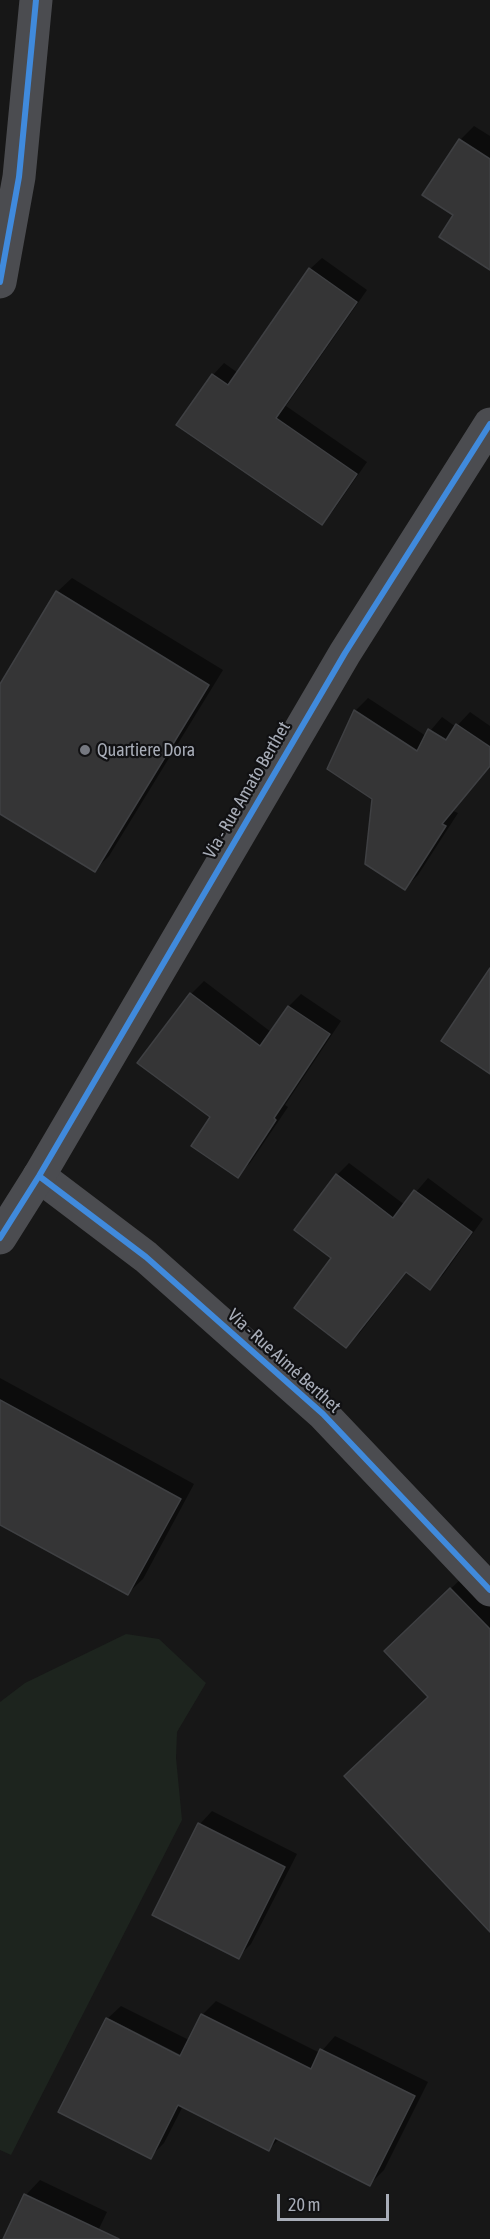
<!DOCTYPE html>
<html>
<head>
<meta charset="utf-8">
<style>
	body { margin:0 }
	#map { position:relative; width:490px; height:2239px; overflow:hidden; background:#171717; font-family:"Asap Condensed",sans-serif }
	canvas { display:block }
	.scale { position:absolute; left:277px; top:2194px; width:112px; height:27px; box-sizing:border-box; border:3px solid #a8adb8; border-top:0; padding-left:8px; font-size:18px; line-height:21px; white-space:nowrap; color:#a8adb8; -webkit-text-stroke:4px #111113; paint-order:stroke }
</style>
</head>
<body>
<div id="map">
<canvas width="490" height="2239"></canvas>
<div class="scale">20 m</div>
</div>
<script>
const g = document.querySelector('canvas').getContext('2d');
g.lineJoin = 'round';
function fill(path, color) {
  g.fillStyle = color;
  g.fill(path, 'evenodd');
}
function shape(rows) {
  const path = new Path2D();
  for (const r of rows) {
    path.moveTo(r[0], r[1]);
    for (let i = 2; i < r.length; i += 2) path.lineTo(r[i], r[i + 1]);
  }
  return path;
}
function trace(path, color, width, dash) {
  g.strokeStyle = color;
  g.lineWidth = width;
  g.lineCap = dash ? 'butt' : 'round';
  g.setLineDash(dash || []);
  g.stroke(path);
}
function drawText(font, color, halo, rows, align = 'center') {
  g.font = font + ' "Asap Condensed",sans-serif';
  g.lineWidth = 4.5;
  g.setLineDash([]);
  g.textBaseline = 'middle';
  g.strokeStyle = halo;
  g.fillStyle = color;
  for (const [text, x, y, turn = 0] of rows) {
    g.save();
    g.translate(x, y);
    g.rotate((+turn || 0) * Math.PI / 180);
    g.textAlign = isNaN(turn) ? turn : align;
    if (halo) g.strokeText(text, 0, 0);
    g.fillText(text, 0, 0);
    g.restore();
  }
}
const green = shape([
	[126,1634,159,1639,206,1683,177,1732,176,1758,182,1820,11,2155,0,2150,0,1702,25,1683]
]);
const shadow = shape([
	[474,126,490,136,490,268,455,215,460,140],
	[322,258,367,290,286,406,367,462,333,511,321,523,213,375,224,363,238,373,310,269],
	[72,578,223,670,109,856,95,870,0,813,0,686,57,592],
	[368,698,426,736,442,717,456,727,470,712,490,726,490,766,453,811,458,813,418,875,405,888,373,799,329,769,355,711],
	[204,981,271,1032,289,1006,301,994,341,1021,285,1105,288,1107,250,1163,237,1176,212,1117,139,1063,191,994],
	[349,1163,405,1205,428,1178,483,1219,443,1275,430,1288,408,1271,359,1334,346,1346,334,1258,337,1175],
	[0,1378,194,1484,143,1579,128,1593,0,1523],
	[465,1575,490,1600,490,1930,430,1696,386,1651],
	[212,1811,297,1854,251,1944,238,1957,154,1915,200,1824],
	[216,2001,320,2053,335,2036,428,2082,384,2170,370,2184,280,2138,269,2149,183,2106,164,2143,150,2157,107,2019,121,2006,189,2040,202,2015],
	[110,2019,187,2058,186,2060,110,2022],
	[40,2180,107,2212,94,2239,5,2239,26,2195]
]);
const building = shape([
	[459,139,490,159,490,270,439,237,453,215,422,195,459,139],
	[309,268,357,302,276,418,357,474,322,525,176,425,212,374,228,385,309,268],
	[56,591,209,685,95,872,0,814,0,684,56,591],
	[354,710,417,751,428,729,446,740,456,724,490,747,490,766,442,824,446,826,405,890,365,864,372,799,327,769,354,710],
	[490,968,490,1074,441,1041,490,968],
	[190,993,260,1046,288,1006,330,1034,274,1118,276,1120,238,1178,191,1146,210,1117,137,1063,190,993],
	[336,1174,393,1218,414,1190,472,1232,430,1290,406,1272,346,1348,294,1308,331,1258,294,1230,336,1174],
	[0,1400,181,1499,128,1595,0,1525,0,1400],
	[450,1588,490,1629,490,1932,344,1776,428,1697,384,1651,450,1588],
	[198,1823,285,1867,239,1959,152,1915,198,1823],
	[201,2014,311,2069,320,2049,415,2096,370,2186,275,2138,269,2151,178,2105,151,2159,58,2112,106,2018,180,2056,201,2014],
	[24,2194,119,2239,3,2239,24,2194]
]);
const minor = shape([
	[39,1176,146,1257,323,1414,490,1590]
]);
const tertiary = shape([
	[0,282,19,177,36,0],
	[0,1238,39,1176,345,653,490,424]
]);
const cycleway = shape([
	[0,282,19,177,36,0],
	[39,1176,146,1257,323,1414,490,1590],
	[0,1238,39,1176,345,653,490,424]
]);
const markers = [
	[85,750,6,"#757880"]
];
const poiNames = [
	["Quartiere Dora",97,750]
];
const streetNames = [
	["Via - Rue Amato Berthet",247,790,-60],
	["Via - Rue Aimé Berthet",284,1361,42]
];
fill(green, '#1d241e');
fill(shadow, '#0007');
fill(building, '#353536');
trace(building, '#3f4043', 1.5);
trace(minor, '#4b4c50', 33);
trace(tertiary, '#4b4c50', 33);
trace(cycleway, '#408adc', 6);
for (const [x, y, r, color] of markers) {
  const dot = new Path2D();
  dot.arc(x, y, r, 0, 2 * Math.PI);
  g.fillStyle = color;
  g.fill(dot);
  trace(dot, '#111113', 2);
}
drawText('18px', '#a8adb8', '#111113', poiNames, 'left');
drawText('18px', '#a8adb8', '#111113', streetNames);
</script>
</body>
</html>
